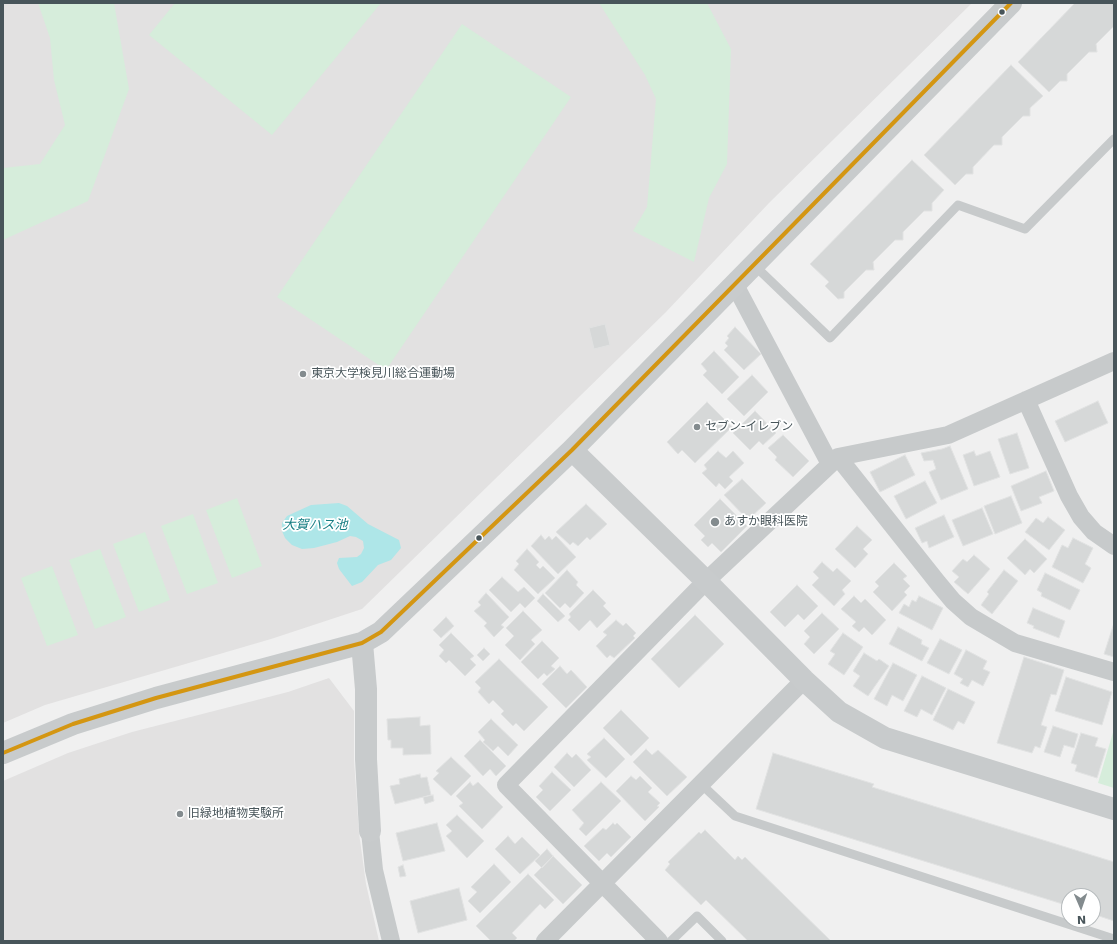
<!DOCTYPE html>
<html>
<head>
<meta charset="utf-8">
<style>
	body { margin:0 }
	#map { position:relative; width:1117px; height:944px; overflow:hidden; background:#f0f0f0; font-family:"DejaVu Sans",sans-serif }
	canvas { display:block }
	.frame { position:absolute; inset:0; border:4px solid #48555a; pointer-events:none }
	.north { position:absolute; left:1061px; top:888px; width:40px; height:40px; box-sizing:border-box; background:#fff; border:1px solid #b6bbbd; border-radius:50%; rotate:178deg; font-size:11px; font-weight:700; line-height:16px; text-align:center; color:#48555a }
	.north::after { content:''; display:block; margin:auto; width:14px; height:18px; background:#838b8e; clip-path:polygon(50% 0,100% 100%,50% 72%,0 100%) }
</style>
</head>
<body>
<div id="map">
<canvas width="1117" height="944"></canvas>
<div class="frame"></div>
<div class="north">N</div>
</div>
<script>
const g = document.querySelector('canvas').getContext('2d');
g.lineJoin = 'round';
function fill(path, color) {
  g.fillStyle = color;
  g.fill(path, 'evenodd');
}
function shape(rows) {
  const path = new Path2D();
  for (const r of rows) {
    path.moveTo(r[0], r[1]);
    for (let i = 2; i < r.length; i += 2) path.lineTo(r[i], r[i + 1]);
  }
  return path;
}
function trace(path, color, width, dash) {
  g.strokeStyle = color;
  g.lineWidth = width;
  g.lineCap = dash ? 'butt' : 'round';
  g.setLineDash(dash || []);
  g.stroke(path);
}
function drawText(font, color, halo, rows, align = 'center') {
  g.font = font + ' "DejaVu Sans","Noto Sans JP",sans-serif';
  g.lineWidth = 3.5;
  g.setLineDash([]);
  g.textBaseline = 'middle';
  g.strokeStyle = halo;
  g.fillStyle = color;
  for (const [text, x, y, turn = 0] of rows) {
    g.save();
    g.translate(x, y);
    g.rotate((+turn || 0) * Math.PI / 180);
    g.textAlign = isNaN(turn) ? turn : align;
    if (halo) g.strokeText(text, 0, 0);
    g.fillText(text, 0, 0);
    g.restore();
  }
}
const education = shape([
	[3,3,972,3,769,203,666,312,362,609,271,639,45,705,3,723],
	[329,678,354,711,354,760,359,833,366,884,379,941,3,941,3,781,68,753,132,732,288,692]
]);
const green = shape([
	[38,3,114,3,129,89,88,201,3,240,3,168,40,164,65,125,54,80,50,38],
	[175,3,381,3,272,135,149,35],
	[599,3,707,3,731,49,727,164,709,198,694,262,633,231,647,207,656,99,645,75],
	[462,24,571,97,386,370,277,297],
	[237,498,262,566,232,578,206,510],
	[193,514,218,583,187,594,161,526],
	[145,532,170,600,139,612,113,544],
	[100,549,126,617,95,629,69,560],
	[52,566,78,635,47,646,21,578],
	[1114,729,1114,788,1098,783]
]);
const water = shape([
	[339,503,347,506,368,524,399,540,401,548,391,560,378,565,362,582,352,586,339,569,337,563,339,558,357,557,361,554,364,548,363,541,356,537,350,536,337,542,314,548,302,549,292,545,285,538,282,531,282,523,287,516,300,510,311,505]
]);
const building = shape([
	[1075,3,1114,3,1114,26,1096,44,1097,52,1089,52,1067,74,1067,81,1060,81,1049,92,1018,62,1075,3],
	[1011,65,1043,96,1030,108,1030,116,1023,116,1002,137,1002,145,994,145,973,167,973,174,966,174,955,185,924,155,1011,65],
	[912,160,944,190,932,203,932,211,924,211,903,232,903,240,895,240,873,262,874,270,866,270,844,292,844,298,838,299,825,286,829,282,810,264,912,160],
	[605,324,610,345,594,349,589,328,605,324],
	[735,327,761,354,744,370,724,350,728,346,725,343,729,338,727,336,735,327],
	[714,351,739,377,722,394,703,375,707,371,701,364,714,351],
	[752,375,768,392,744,416,727,399,752,375],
	[1098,401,1108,423,1065,442,1055,421,1098,401],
	[707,402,732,427,695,463,682,450,678,454,667,442,707,402],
	[755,411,776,433,763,445,759,441,750,450,733,433,755,411],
	[1017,433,1029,468,1010,474,998,439,1017,433],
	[783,435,809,461,793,477,775,460,777,457,768,448,783,435],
	[950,446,968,489,941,500,929,472,936,469,933,460,924,461,921,453,942,449,950,446],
	[718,451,726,458,733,451,744,463,729,477,733,481,725,489,719,483,716,487,702,473,707,469,704,465,718,451],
	[974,451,976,456,990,451,1000,477,974,486,963,455,974,451],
	[905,455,915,475,880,492,870,472,905,455],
	[1046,471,1054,491,1039,497,1042,503,1021,511,1011,486,1046,471],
	[742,479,766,503,748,520,724,495,742,479],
	[925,481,937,503,906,519,894,496,925,481],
	[1011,496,1022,523,995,534,984,506,1011,496],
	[720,499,747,526,721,552,712,543,708,547,701,540,705,536,694,525,720,499],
	[586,504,607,524,590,540,587,537,578,546,573,542,570,545,556,532,586,504],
	[982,508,993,534,963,546,952,520,982,508],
	[944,515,954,537,929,548,927,541,922,543,915,528,944,515],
	[1048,517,1065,530,1049,550,1025,532,1036,518,1043,523,1048,517],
	[857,526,872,540,863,549,868,554,855,568,835,549,857,526],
	[541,535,545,540,549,536,552,540,556,536,576,557,558,574,531,546,541,535],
	[1073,538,1093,548,1085,564,1091,568,1083,583,1052,567,1062,545,1068,548,1073,538],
	[1025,539,1047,559,1034,573,1030,569,1025,575,1007,558,1025,539],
	[527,549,539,562,536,565,540,569,543,566,555,578,538,594,514,570,519,564,516,561,527,549],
	[974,555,990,569,968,594,954,582,959,577,952,571,963,559,967,562,974,555],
	[822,562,833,572,837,568,851,581,842,590,845,594,834,606,812,585,819,578,813,572,822,562],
	[894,563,907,576,903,579,910,586,904,592,907,595,892,611,873,592,879,586,875,582,894,563],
	[567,570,578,582,576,585,584,593,570,608,565,603,560,608,545,593,567,570],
	[1004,570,1018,581,992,614,981,605,989,594,987,592,1004,570],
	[1045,573,1080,590,1070,610,1041,596,1042,593,1037,590,1045,573],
	[502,577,518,592,524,587,535,598,525,608,520,603,511,612,489,590,502,577],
	[797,585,818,606,804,620,798,614,785,627,770,612,797,585],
	[593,590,606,603,603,606,611,614,597,628,590,620,579,631,568,620,571,617,569,614,593,590],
	[486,593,509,617,501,625,504,627,494,637,484,626,487,623,474,611,481,605,478,602,486,593],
	[543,594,565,616,558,622,537,601,543,594],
	[854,596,861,603,865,599,886,620,872,635,864,627,859,632,852,626,856,622,841,609,854,596],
	[919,596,943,608,932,630,899,613,904,604,909,607,912,600,916,602,919,596],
	[1033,608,1065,621,1059,638,1033,628,1034,626,1027,623,1033,608],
	[523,611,542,630,531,640,535,644,520,660,505,645,514,636,506,628,523,611],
	[822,613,839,629,814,654,804,644,810,637,804,631,822,613],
	[695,615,724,644,679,688,651,659,695,615],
	[446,617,454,626,441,638,433,630,446,617],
	[616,620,623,626,626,623,636,633,633,636,635,638,614,658,610,655,607,658,596,646,607,635,603,632,616,620],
	[1114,623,1114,657,1104,654,1114,623],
	[898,627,922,640,921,644,929,648,922,661,889,644,898,627],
	[451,633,474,656,470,659,476,665,465,676,449,660,446,663,439,656,444,650,439,645,451,633],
	[843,633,863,647,844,675,828,664,835,654,830,651,843,633],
	[940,639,962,650,949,674,927,663,940,639],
	[542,641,559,658,551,666,555,669,547,676,544,673,538,679,521,662,542,641],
	[484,648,490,654,483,661,477,655,484,648],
	[966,650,987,661,983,669,990,672,983,686,972,680,968,687,960,683,963,679,954,674,966,650],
	[864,653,877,661,879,659,889,666,868,696,853,686,860,676,853,671,864,653],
	[1024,657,1064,670,1056,695,1051,694,1041,725,1047,727,1040,748,1035,746,1032,753,997,743,1024,657],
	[499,659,548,707,524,731,516,723,513,726,501,714,504,711,493,700,489,704,478,692,481,688,475,682,499,659],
	[893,663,917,675,903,701,892,695,887,706,874,699,893,663],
	[560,666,567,674,571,670,587,687,566,708,542,684,560,666],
	[922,676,946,688,932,715,921,709,917,717,904,711,922,676],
	[1066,677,1112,692,1102,725,1055,711,1066,677],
	[948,689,975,702,964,724,958,721,953,730,933,720,948,689],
	[621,710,649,738,631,756,603,728,621,710],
	[420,717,420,726,430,725,431,754,403,755,403,748,391,748,391,740,388,740,387,719,420,717],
	[491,719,518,745,508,756,498,746,493,751,483,742,485,740,478,732,491,719],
	[1053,726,1078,734,1074,748,1064,745,1060,757,1044,752,1053,726],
	[1081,733,1098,738,1095,746,1106,749,1097,778,1075,771,1077,765,1071,763,1081,733],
	[604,738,625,759,606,778,587,760,591,757,587,754,604,738],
	[480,740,506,766,496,776,490,769,483,776,464,756,480,740],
	[646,749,652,755,658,750,687,777,667,796,633,762,646,749],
	[567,753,572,758,576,754,591,770,574,787,554,767,567,753],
	[773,753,874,784,872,787,1114,862,1114,921,1093,914,1093,896,1069,896,1069,906,756,809,773,753],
	[451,757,471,776,451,796,433,779,439,773,436,771,451,757],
	[552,772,571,790,550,811,536,797,543,790,539,786,552,772],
	[420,774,421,778,427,777,431,795,395,804,390,786,400,784,399,779,420,774],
	[631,776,636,780,640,776,652,788,648,792,660,803,657,806,659,807,645,821,616,791,631,776],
	[470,782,473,786,478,782,503,807,482,829,459,806,463,803,456,796,470,782],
	[601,782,621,801,586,836,579,829,584,823,572,810,601,782],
	[433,795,434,801,425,804,423,797,433,795],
	[457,815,484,841,467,858,446,836,452,831,446,825,457,815],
	[437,823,445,851,403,861,396,833,437,823],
	[613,823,615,825,617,823,631,837,611,857,607,853,599,861,584,846,603,828,606,830,613,823],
	[705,830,735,860,738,856,742,860,745,857,831,941,748,941,706,900,701,905,665,870,670,864,668,862,699,832,701,834,705,830],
	[508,836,515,844,522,837,540,855,520,874,495,849,508,836],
	[547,849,553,856,542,868,535,861,547,849],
	[553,856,582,885,563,904,534,875,553,856],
	[494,864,511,882,480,913,468,901,477,892,471,887,494,864],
	[403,865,406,876,400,877,398,867,403,865],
	[528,874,554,900,545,909,540,904,512,933,517,938,514,941,491,941,476,926,528,874],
	[459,888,467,920,418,933,410,901,459,888]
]);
const lane = shape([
	[754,265,830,338,958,205,1025,229,1114,139],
	[701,784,735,816,1114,939],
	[671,941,697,916,722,941]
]);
const street = shape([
	[735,285,830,464],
	[1026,400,1069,496,1081,517,1094,532,1114,546],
	[838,457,938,583,953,601,971,617,1015,643,1114,672],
	[370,831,374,870,391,941],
	[545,941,804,680],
	[659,941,506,785,706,581,838,457,948,435,1114,361]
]);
const secondary = shape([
	[572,450,706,581,804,680,839,712,885,738,1114,809],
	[362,643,366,689,366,759,370,831],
	[3,753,73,724,156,698,362,643,381,632,572,450,1011,3]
]);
const bus1 = shape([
	[3,753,73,724,156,698,362,643,381,632,572,450,1011,3]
]);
const markers = [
	[1002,12,3.5,"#48555a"],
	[303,374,4,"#838b8e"],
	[697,427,4,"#838b8e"],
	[715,522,5,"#838b8e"],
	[479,538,3.5,"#48555a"],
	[180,814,4,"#838b8e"]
];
const poiNames = [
	["東京大学検見川総合運動場",311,374],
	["セブン-イレブン",705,427],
	["あすか眼科医院",724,522],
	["旧緑地植物実験所",188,814]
];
const waterNames = [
	["大賀ハス池",315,526]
];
fill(education, '#e2e1e1');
fill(green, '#d6eddb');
fill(water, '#aee6e8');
fill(building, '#d6d8d8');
trace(building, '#e1e2e2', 1);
trace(lane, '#c7cacb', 9);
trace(street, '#c7cacb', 18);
trace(secondary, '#c8cbcc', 22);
trace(bus1, '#d49612', 4);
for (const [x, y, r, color] of markers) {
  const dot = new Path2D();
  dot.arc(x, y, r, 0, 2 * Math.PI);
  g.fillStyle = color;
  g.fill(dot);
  trace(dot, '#fff', 1.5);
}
drawText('12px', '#48555a', '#fff', poiNames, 'left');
drawText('italic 13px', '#167d82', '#fff', waterNames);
</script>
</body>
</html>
